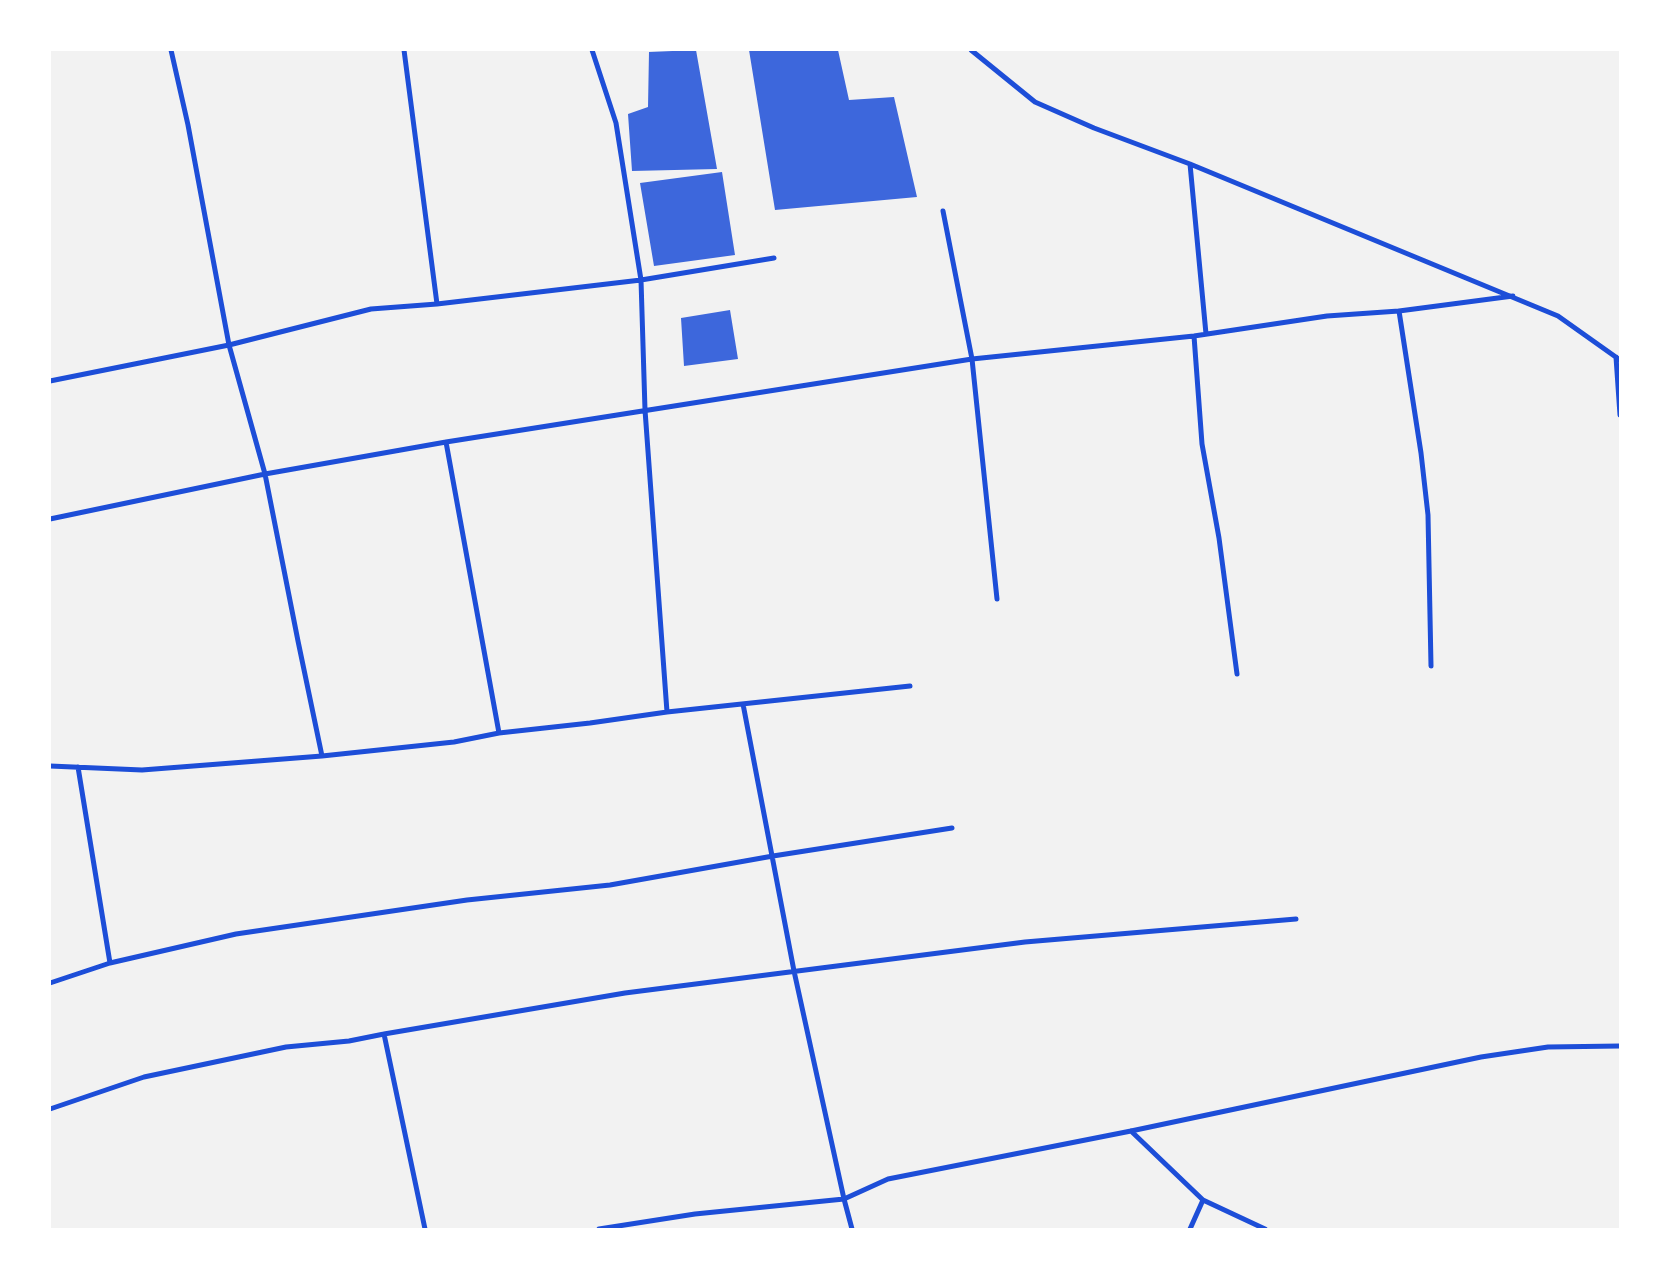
<!DOCTYPE html>
<html>
<head>
<meta charset="utf-8">
<style>
	body { margin:0 }
	#map { position:relative; width:1670px; height:1279px; overflow:hidden; background:#f2f2f2; font-family:"Golos Text",sans-serif }
	canvas { display:block }
	.frame { position:absolute; inset:0; border:51px solid #fff; pointer-events:none }
</style>
</head>
<body>
<div id="map">
<canvas width="1670" height="1279"></canvas>
<div class="frame"></div>
</div>
<script>
const g = document.querySelector('canvas').getContext('2d');
g.lineJoin = 'round';
function fill(path, color) {
  g.fillStyle = color;
  g.fill(path, 'evenodd');
}
function shape(rows) {
  const path = new Path2D();
  for (const r of rows) {
    path.moveTo(r[0], r[1]);
    for (let i = 2; i < r.length; i += 2) path.lineTo(r[i], r[i + 1]);
  }
  return path;
}
function trace(path, color, width, dash) {
  g.strokeStyle = color;
  g.lineWidth = width;
  g.lineCap = dash ? 'butt' : 'round';
  g.setLineDash(dash || []);
  g.stroke(path);
}
const building = shape([
	[696,50,717,169,632,171,628,114,648,107,649,52],
	[749,50,838,50,849,100,894,97,917,197,775,210],
	[722,172,735,255,654,266,640,183],
	[730,310,738,359,684,366,681,318]
]);
const minor = shape([
	[171,50,188,125,229,345,265,474,298,641,322,756],
	[404,50,437,304],
	[592,50,616,123,641,280,774,258],
	[971,50,1035,102,1094,128,1190,164,1558,316,1620,360],
	[1190,164,1206,334],
	[943,211,972,359,997,599],
	[1399,311,1421,453,1428,515,1431,666],
	[1194,336,1202,444,1219,538,1237,674],
	[1616,357,1620,415],
	[50,381,229,345,371,309,437,304,641,280,645,410,667,712],
	[446,442,499,733],
	[50,519,265,474,446,442,972,359,1194,336,1327,316,1399,311,1513,296],
	[743,704,794,971,844,1199,852,1229],
	[50,766,142,770,322,756,454,742,499,733,590,723,667,712,910,686],
	[78,767,110,963],
	[50,983,110,963,236,934,467,900,610,885,773,856,952,828],
	[384,1034,425,1229],
	[50,1109,144,1077,286,1047,349,1041,384,1034,625,993,1025,942,1296,919],
	[1131,1131,1203,1200,1190,1229],
	[1203,1200,1265,1229],
	[599,1229,695,1214,844,1199,888,1179,1131,1131,1481,1057,1548,1047,1620,1046]
]);
fill(building, '#3d67dc');
trace(minor, '#1d4ed8', 5);
</script>
</body>
</html>
